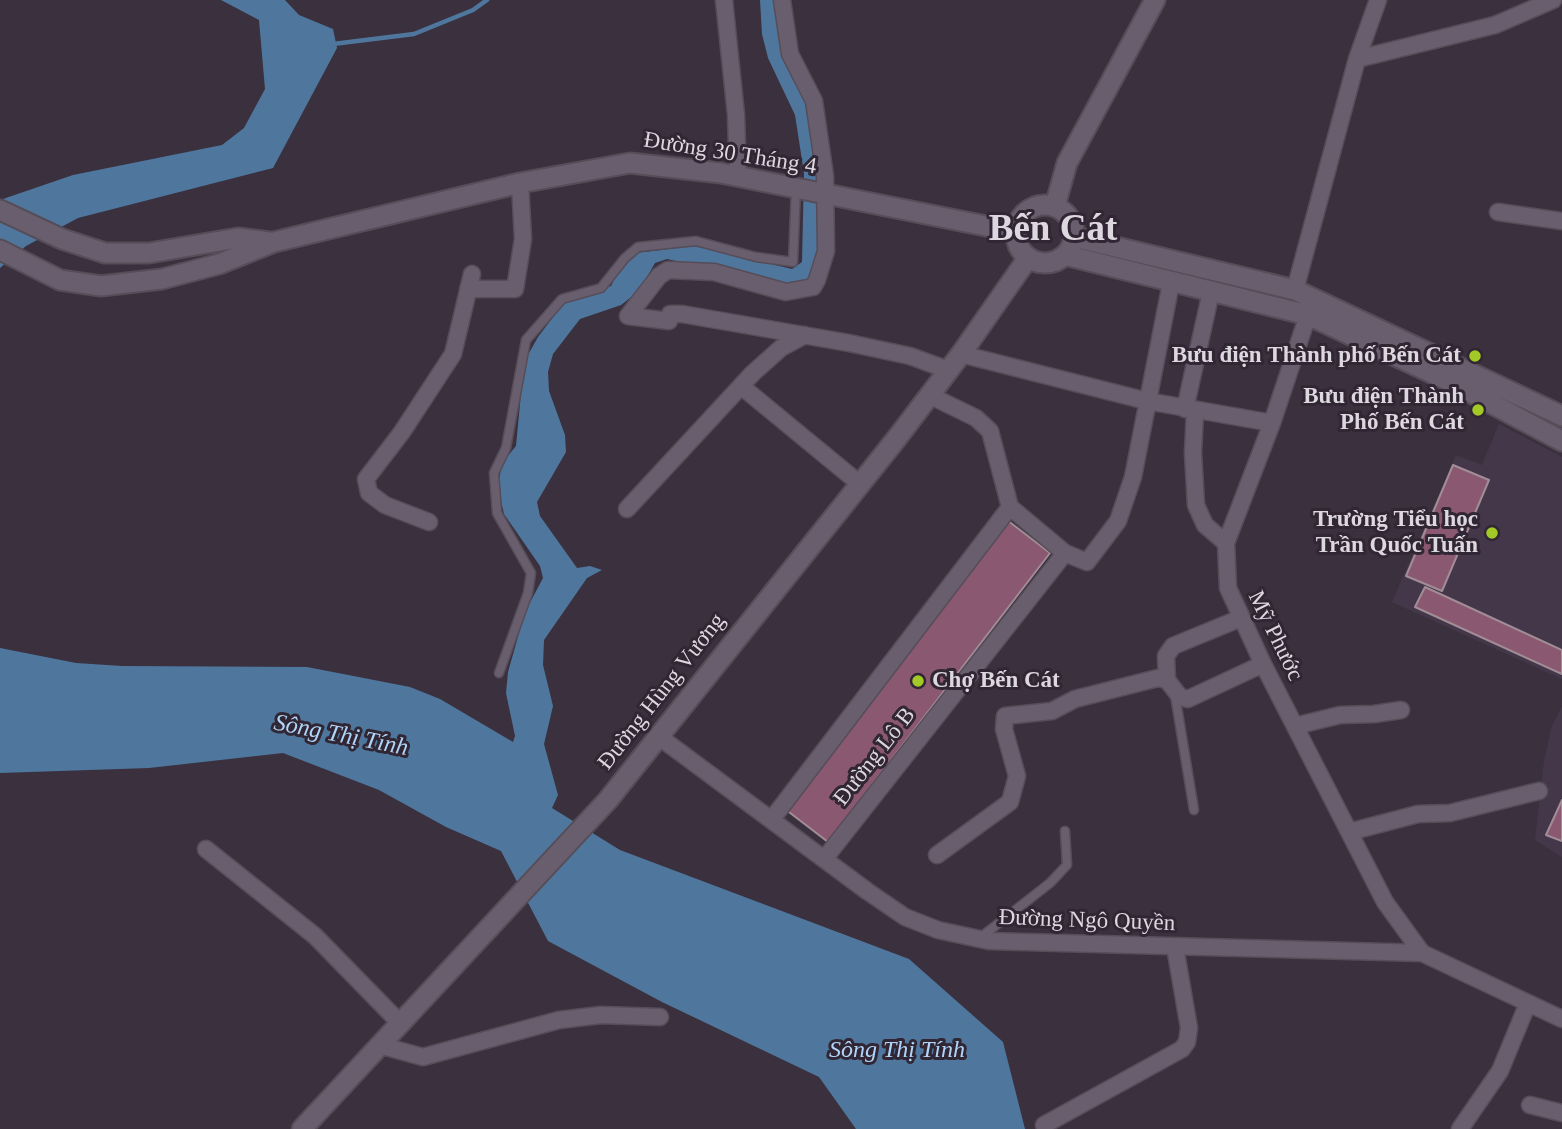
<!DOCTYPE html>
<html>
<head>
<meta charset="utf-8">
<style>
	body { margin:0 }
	canvas { display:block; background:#3a303e }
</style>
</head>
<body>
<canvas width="1562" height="1129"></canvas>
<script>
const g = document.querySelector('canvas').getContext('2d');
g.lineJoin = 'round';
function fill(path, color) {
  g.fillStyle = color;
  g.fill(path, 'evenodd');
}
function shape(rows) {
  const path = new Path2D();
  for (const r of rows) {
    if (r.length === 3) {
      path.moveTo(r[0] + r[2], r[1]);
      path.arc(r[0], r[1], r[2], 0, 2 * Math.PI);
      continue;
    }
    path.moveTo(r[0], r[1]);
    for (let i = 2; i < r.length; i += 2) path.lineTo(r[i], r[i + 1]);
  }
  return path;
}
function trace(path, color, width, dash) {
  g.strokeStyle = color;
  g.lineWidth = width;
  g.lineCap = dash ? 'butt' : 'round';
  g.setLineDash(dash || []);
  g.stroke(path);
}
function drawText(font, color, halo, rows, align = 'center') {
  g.font = font + ' Georgia,serif';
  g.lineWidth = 6;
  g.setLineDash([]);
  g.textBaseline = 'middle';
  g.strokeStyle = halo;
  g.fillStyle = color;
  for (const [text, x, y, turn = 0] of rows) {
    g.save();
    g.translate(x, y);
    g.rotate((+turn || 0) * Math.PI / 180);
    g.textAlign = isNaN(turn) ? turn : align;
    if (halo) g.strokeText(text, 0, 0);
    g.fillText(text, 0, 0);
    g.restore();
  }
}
const built = shape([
	[1499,424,1562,457,1562,679,1392,602,1456,455,1482,465],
	[1562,706,1562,857,1535,840,1544,761,1552,726]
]);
const water = shape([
	[221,0,285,0,299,15,333,29,337,48,273,168,78,218,26,246,0,268,0,200,73,175,222,145,244,128,265,89,259,20],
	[760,0,779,0,807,94,821,168,820,258,809,281,784,285,667,259,655,263,639,291,621,305,580,319,553,354,548,372,549,391,565,435,566,452,537,502,540,516,577,568,590,566,602,570,587,578,544,640,543,665,553,706,544,744,558,795,552,808,620,850,909,959,1003,1042,1025,1129,856,1129,819,1077,662,1002,548,941,501,851,446,827,379,790,283,753,149,768,0,773,0,648,76,663,122,666,307,667,410,687,440,699,513,742,515,736,506,693,508,672,525,612,543,578,540,566,504,514,498,487,502,463,516,446,524,362,538,337,566,300,611,286,618,272,636,253,694,246,792,269,802,262,804,173,795,115,768,58,762,34]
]);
const stream = shape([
	[333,44,414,34,473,10,487,0]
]);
const building = shape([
	[1453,465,1489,480,1442,591,1406,576,1453,465],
	[1007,520,1050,553,828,842,785,809,1007,520],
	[1425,587,1562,650,1562,674,1415,607,1425,587],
	[1562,800,1562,841,1546,835,1562,800]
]);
const service = shape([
	[499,673,528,593,531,573,497,513,494,473,506,448,526,340,562,299,601,288,625,258,638,247,696,241,756,257,793,262,796,188],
	[1175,695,1194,810],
	[981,937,1050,883,1067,865,1065,831]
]);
const minor = shape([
	[724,0,736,115,738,176],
	[782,0,790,54,814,101,825,176,826,251,817,280,813,287,786,292,714,272,668,270,659,276,628,316,669,321,670,314,682,314,849,343,910,356,948,370],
	[1357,59,1378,0],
	[1498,212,1562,221],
	[468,289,515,289,523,239,520,183],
	[1295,290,1357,59,1495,25,1553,0],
	[1308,315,1272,423,1226,543,1228,588,1263,664,1385,902,1422,953],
	[961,354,1147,401,1272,423],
	[741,386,860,484],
	[929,395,976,418,990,431,1010,507,1065,553,1087,562,1118,521,1133,477,1171,283],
	[1185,409,1211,292],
	[1195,411,1193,453,1196,505,1205,525,1226,543],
	[627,509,753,373,781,348,805,335],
	[429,522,385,505,369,493,366,479,402,432,453,354,472,274],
	[1241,618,1173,646,1166,656,1167,680,1180,697,1188,699,1263,664],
	[1295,726,1340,715,1374,714,1401,710],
	[658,736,867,891,905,917,938,930,989,941,1422,953,1562,1019],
	[772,819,1010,507],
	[1349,832,1418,814,1450,813,1539,791],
	[206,849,315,936,399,1022],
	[937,855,1010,802,1017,776,1004,729,1005,716,1052,711,1075,699,1158,678,1167,680],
	[825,858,1065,553],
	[379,1045,423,1057,559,1020,601,1015,660,1017],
	[1530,1105,1562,1113],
	[1044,1125,1182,1049,1187,1042,1189,1028,1175,947],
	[1460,1129,1500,1071,1528,1003]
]);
const secondary = shape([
	[1045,234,29],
	[1055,206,1067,163,1155,0],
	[0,210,62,239,105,253,149,253,238,238,269,242],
	[1074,237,1295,290,1562,416],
	[0,250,60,280,101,286,162,279,219,264,274,242,520,183,630,163,721,173,1016,232],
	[1065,255,1308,315,1451,382,1562,441],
	[302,1129,608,800,897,438,961,354,1028,258]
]);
const markers = [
	[1475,356,7,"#a3c927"],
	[1478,410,7,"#a3c927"],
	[1492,533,7,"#a3c927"],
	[918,681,7,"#a3c927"]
];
const streetNames = [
	["Đường 30 Tháng 4",730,154,9],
	["Mỹ Phước",1275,636,64],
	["Đường Hùng Vương",662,692,-52],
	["Đường Lô B",875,757,-52],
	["Đường Ngô Quyền",1087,921,2]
];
const poiNames = [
	["Bưu điện Thành phố Bến Cát",1461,356],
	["Bưu điện Thành",1464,397],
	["Phố Bến Cát",1464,423],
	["Trường Tiểu học",1478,520],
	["Trần Quốc Tuấn",1478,546],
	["Chợ Bến Cát",932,681,"left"]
];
const waterNames = [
	["Sông Thị Tính",341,736,11],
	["Sông Thị Tính",897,1051]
];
const townNames = [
	["Bến Cát",1053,230]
];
fill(built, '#45374a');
fill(water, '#4f779e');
trace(stream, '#4f779e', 4.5);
fill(building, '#8b5871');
trace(building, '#a18d96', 2);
trace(service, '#564d59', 11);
trace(minor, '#564d59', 19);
trace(secondary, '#564d59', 23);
trace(service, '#685e6d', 8);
trace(minor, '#685e6d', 16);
trace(secondary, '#685e6d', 19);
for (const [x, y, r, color] of markers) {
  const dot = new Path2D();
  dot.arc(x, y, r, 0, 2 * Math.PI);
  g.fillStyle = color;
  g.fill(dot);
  trace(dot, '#302634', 2.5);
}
drawText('23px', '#ddd7e0', '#302634', streetNames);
drawText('bold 23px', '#ddd7e0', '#302634', poiNames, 'right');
drawText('italic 24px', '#b1d5f9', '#302634', waterNames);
drawText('bold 37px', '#ddd7e0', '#302634', townNames);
</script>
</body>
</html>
